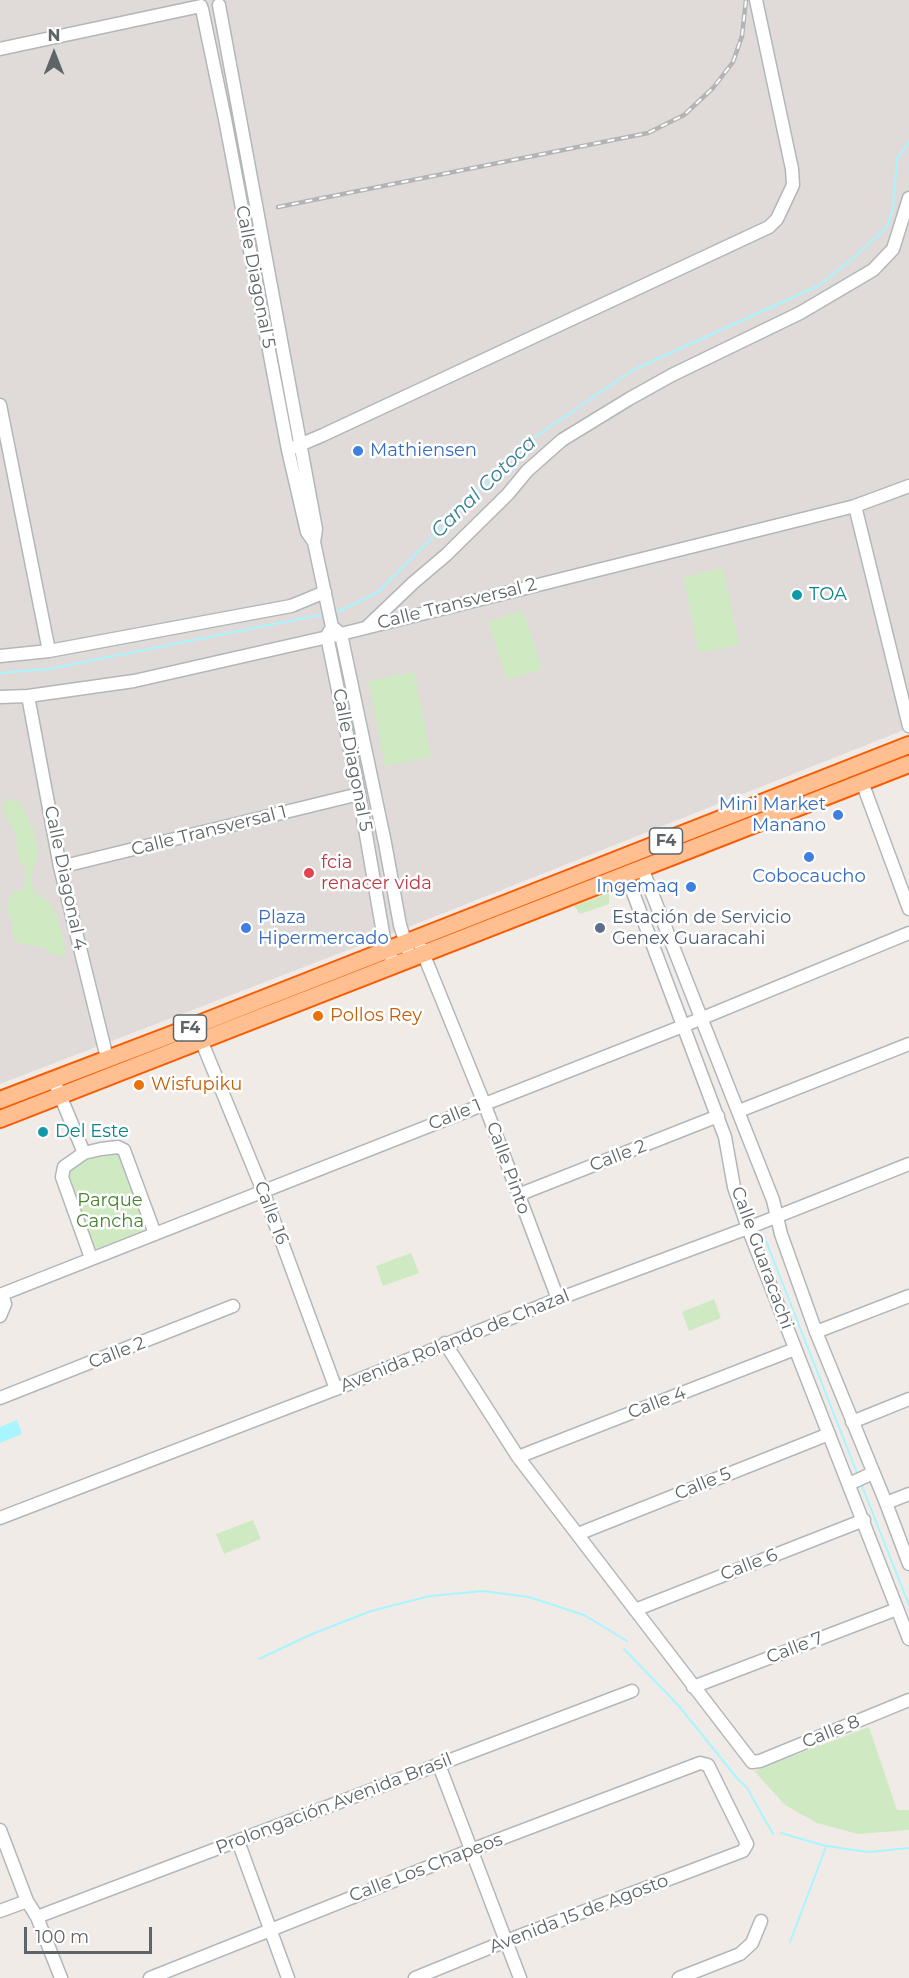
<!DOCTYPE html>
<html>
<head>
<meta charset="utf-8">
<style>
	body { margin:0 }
	#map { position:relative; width:909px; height:1978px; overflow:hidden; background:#f1ebe7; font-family:Montserrat,sans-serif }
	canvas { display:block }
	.north { position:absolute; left:24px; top:24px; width:60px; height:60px; -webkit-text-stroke:4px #fff; paint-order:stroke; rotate:0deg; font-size:16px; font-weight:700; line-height:24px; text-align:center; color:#5e6568 }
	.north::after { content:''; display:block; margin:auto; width:21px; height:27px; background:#5e6568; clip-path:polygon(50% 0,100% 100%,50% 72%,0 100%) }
	.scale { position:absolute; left:24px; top:1927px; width:128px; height:27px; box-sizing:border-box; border:3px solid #5e6568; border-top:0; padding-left:8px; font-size:18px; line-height:21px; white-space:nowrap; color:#5e6568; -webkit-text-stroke:4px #fff; paint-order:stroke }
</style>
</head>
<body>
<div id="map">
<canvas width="909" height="1978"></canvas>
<div class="north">N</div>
<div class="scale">100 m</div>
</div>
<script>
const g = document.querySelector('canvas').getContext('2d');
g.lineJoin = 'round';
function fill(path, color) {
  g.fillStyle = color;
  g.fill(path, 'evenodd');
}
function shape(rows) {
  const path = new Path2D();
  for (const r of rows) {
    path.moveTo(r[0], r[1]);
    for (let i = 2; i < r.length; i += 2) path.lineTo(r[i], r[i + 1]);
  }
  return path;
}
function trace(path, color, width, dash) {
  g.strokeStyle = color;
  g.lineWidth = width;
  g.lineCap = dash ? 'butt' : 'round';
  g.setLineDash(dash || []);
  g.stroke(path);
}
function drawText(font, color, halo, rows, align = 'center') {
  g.font = font + ' Montserrat,sans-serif';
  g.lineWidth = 5;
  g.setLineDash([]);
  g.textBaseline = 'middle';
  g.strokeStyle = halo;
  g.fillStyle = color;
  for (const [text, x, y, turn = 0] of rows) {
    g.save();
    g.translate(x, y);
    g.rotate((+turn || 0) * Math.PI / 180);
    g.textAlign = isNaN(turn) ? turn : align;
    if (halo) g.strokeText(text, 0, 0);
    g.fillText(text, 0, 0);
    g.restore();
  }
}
const industrial = shape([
	[0,0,909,0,909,728,421,922,0,1084]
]);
const green = shape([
	[723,568,739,645,699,653,683,577],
	[523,610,542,669,507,680,488,622],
	[414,672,431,757,385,766,368,681],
	[9,799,17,800,22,806,33,829,37,847,37,857,31,879,34,891,51,905,58,919,66,952,62,957,50,953,46,948,22,944,15,941,13,938,12,920,6,910,12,893,14,891,23,890,26,886,26,870,18,858,16,837,3,809,5,802],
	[609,893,609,904,592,910,580,914,574,906],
	[111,1152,115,1152,120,1156,146,1226,143,1233,99,1250,92,1246,66,1175,71,1166],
	[411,1253,419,1273,383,1286,376,1266],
	[714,1299,721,1318,689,1331,682,1312],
	[253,1520,261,1539,224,1554,216,1534],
	[869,1727,897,1810,909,1810,909,1830,858,1834,817,1823,785,1805,754,1771]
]);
const water = shape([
	[17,1420,22,1434,0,1443,0,1427]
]);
const stream = shape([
	[333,612,342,610,378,592,525,444,633,370,818,286,857,255,886,228,893,210,897,159,909,142],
	[0,673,49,669,325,614],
	[764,1236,857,1473],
	[862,1486,909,1605],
	[624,1649,679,1706,736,1777,747,1788,773,1834],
	[259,1659,312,1634,371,1611,430,1596,483,1591,529,1597,584,1615,627,1641],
	[781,1833,822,1845,853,1850,869,1852,909,1848],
	[790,1942,826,1847]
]);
const minor = shape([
	[219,5,316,529,314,542,332,627,327,636,359,794,384,939,391,957],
	[202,9,225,119,288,450,307,532,314,542],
	[0,49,201,6],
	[0,405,49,651],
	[288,450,323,435,769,227,777,219,793,185,792,169,756,0],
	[855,506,909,726],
	[368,626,413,583,446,555,508,494,527,471,562,440,629,399,672,375,800,313,873,270,893,249,909,198],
	[335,629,341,634,385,843,400,925,408,950],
	[0,656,49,651,291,606,325,592],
	[28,696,60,867,107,1058],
	[0,697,28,696,134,681,341,634,855,506,909,486],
	[862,782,909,909],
	[60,867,359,794],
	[642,868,773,1200,781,1234,816,1332,886,1503,909,1564],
	[626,874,725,1137,734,1187,748,1228,909,1639],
	[421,948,484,1103,558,1299],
	[201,1040,263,1191,336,1389],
	[57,1088,84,1153],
	[739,1111,909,1044],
	[518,1195,718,1116],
	[91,1258,62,1177,64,1167,84,1153,101,1149,118,1147,124,1150,155,1234],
	[0,1295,683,1026,909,933],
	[0,1316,5,1304,2,1294],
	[816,1332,909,1296],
	[445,1343,518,1457,752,1762,760,1761,909,1700],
	[0,1398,233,1306],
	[852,1422,909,1399],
	[518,1457,795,1349],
	[849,1484,873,1473],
	[886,1503,909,1494],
	[0,1518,336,1389,558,1299,748,1228,909,1164],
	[578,1534,829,1434],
	[635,1610,864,1520],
	[693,1687,897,1609],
	[439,1765,520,1978],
	[0,1830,27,1901,37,1917,61,1978],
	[238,1841,288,1978],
	[0,1911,27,1901],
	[37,1917,632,1691],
	[150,1978,471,1850,700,1763,708,1765,747,1844,743,1851,506,1941,415,1978],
	[679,1978,740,1954,752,1943,761,1921]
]);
const highway = shape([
	[0,1100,186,1029,909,745],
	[0,1119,909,764]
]);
const rail = shape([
	[278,207,648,133,684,115,713,88,733,62,742,36,746,0]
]);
const markers = [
	[358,451,6,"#3f7fe0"],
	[797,595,6,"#0f9aa8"],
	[838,815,6,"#3f7fe0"],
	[809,857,6,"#3f7fe0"],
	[309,873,6,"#e0444e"],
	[691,887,6,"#3f7fe0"],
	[246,928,6,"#3f7fe0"],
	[600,928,6,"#5c6f8a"],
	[318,1016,6,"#e8710a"],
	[139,1085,6,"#e8710a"],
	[43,1132,6,"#0f9aa8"]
];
const shields = [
	[666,841,33],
	[190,1028,33]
];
const shieldNames = [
	["F4",666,841],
	["F4",190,1028]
];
const streetNames = [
	["Calle Diagonal 5",255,277,79],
	["Calle Transversal 2",457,604,-14],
	["Calle Diagonal 5",352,760,79],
	["Calle Transversal 1",209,831,-14],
	["Calle Diagonal 4",65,878,78],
	["Calle 1",455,1115,-22],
	["Calle 2",618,1156,-21],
	["Calle Pinto",508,1168,70],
	["Calle 16",271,1213,69],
	["Calle Guaracachi",762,1258,70],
	["Avenida Rolando de Chazal",455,1341,-22],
	["Calle 2",117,1353,-21],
	["Calle 4",657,1403,-21],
	["Calle 5",703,1484,-22],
	["Calle 6",749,1565,-21],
	["Calle 7",795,1648,-21],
	["Calle 8",831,1732,-22],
	["Prolongación Avenida Brasil",334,1804,-21],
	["Calle Los Chapeos",426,1868,-21],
	["Avenida 15 de Agosto",579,1914,-21]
];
const shopNames = [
	["Mathiensen",370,451],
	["Mini Market",826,805,"right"],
	["Manano",826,826,"right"],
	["Cobocaucho",809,877,"center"],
	["Ingemaq",679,887,"right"],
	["Plaza",258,918],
	["Hipermercado",258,939]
];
const cultureNames = [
	["TOA",809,595],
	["Del Este",55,1132]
];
const healthNames = [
	["fcia",321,863],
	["renacer vida",321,884]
];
const serviceNames = [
	["Estación de Servicio",612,918],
	["Genex Guaracahi",612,939]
];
const foodNames = [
	["Pollos Rey",330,1016],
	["Wisfupiku",151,1085]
];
const parkNames = [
	["Parque",110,1201],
	["Cancha",110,1222]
];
const waterNames = [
	["Canal Cotoca",484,487,-44]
];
fill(industrial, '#e0dbd9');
fill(green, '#cfe9c3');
fill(water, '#a9f5ff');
trace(stream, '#a9f5ff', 2);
trace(minor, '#b2b7ba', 15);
trace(highway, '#f85b00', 20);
trace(minor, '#fff', 12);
trace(highway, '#ffbf90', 16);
trace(rail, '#b3b4b5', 4.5);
trace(rail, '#fff', 2, [7]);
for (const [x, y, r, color] of markers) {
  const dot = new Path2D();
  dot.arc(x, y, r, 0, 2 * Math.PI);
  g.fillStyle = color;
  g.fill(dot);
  trace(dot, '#fff', 2);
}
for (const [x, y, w] of shields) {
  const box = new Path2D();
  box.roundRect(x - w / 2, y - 13, w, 26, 4.5);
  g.fillStyle = '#fff';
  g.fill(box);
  trace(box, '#5e6568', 1.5);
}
drawText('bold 16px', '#5e6568', null, shieldNames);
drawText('18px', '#5e6568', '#fff', streetNames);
drawText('18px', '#366cbe', '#fff', shopNames, 'left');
drawText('18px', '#0d838f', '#fff', cultureNames, 'left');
drawText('18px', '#be3a42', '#fff', healthNames, 'left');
drawText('18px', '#4e5e75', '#fff', serviceNames, 'left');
drawText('18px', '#c56008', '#fff', foodNames, 'left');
drawText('18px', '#478430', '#fff', parkNames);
drawText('italic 20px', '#358092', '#fff', waterNames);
</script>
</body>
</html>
